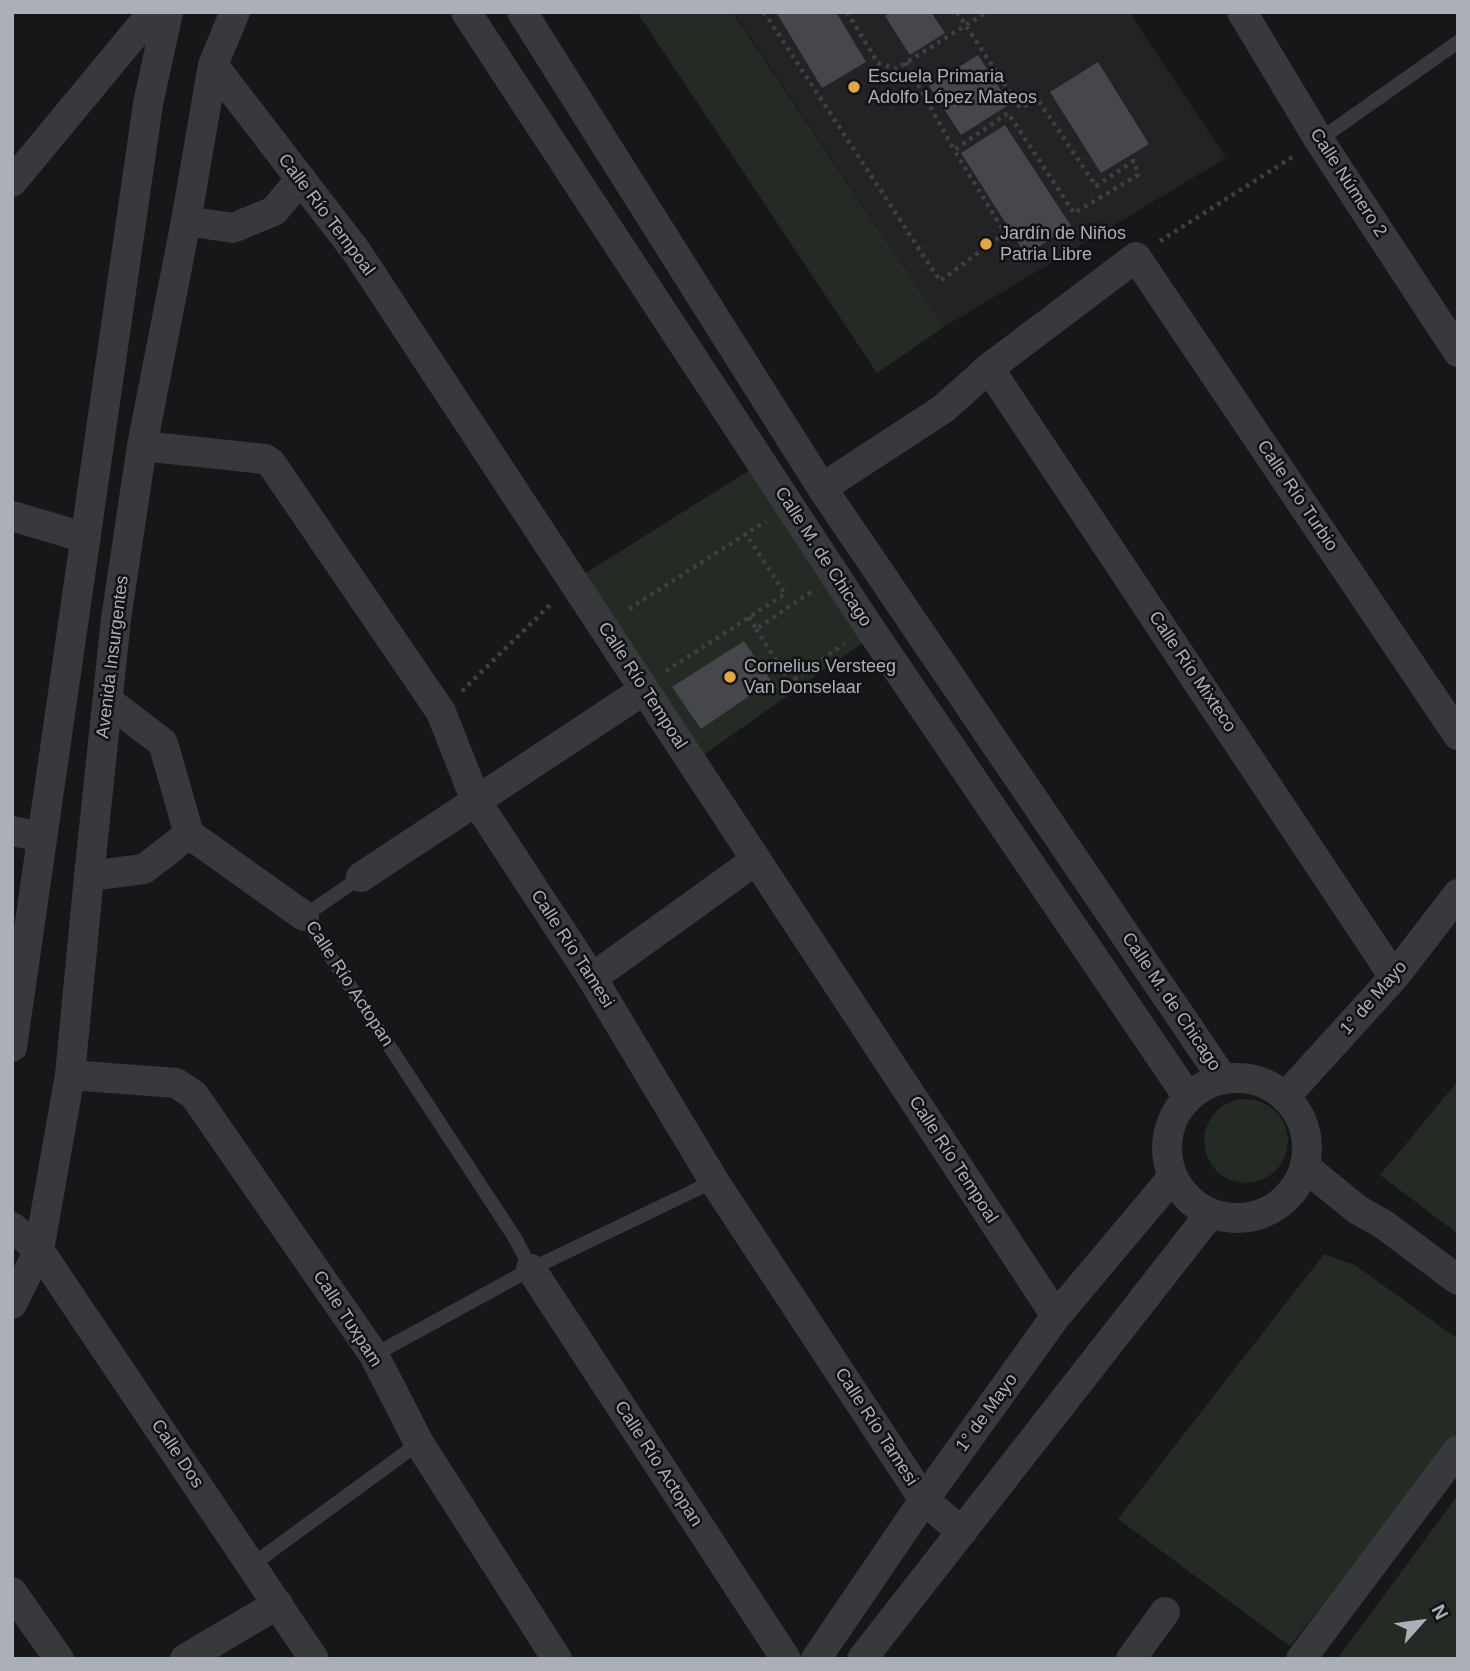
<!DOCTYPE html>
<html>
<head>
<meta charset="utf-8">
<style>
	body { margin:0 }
	#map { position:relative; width:1470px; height:1671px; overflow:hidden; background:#171719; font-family:Arial,sans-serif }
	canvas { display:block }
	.frame { position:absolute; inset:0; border:14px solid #abafb7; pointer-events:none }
	.north { position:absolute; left:1386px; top:1587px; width:70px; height:70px; -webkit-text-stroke:5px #121214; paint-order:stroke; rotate:62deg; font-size:19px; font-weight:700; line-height:28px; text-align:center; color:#abafb7 }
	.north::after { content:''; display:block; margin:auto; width:24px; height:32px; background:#abafb7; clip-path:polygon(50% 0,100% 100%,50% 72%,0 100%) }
</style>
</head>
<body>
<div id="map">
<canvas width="1470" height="1671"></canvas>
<div class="frame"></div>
<div class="north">N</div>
</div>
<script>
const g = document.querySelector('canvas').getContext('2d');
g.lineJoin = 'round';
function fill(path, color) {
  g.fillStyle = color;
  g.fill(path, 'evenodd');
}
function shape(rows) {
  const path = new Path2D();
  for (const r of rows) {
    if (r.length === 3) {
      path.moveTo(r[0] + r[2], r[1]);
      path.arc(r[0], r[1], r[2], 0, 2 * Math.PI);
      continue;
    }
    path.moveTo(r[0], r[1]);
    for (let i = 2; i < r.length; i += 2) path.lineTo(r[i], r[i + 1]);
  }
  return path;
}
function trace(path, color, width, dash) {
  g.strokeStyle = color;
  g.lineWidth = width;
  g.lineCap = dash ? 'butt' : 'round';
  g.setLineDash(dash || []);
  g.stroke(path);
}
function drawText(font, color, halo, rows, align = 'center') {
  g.font = font + ' Arial,sans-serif';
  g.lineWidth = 5;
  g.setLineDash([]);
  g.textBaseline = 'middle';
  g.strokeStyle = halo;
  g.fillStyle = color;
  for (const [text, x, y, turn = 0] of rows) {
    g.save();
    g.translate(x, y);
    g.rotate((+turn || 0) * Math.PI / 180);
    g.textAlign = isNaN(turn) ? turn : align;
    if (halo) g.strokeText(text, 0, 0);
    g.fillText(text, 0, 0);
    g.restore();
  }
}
const built = shape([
	[733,12,1129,12,1226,158,944,327]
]);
const green = shape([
	[637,12,732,12,944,327,877,373],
	[761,463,874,635,692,763,573,581],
	[1458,1081,1458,1234,1380,1175],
	[1246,1141,42],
	[1324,1254,1355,1265,1458,1339,1458,1433,1290,1646,1118,1519],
	[1458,1495,1458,1659,1337,1659]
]);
const building = shape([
	[776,12,836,12,866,62,822,88],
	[891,12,931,12,945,33,910,55,885,16],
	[978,55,1010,104,961,135,929,86],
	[1098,62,1149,144,1101,173,1050,92],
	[1005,125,1071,226,1026,255,961,153],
	[744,641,771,681,701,729,672,687]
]);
const path = shape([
	[764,12,940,281,1005,233,954,150],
	[847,12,878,63,896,69,987,12],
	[906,62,954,150,1008,113,1074,213,1138,175,1134,161,1096,186,1038,100,1020,108,957,12],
	[1160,241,1294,156],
	[629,609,766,521],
	[749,617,756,629,811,592],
	[756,629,790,682,844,644],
	[666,671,785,594,746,534],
	[462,691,553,602]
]);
const lane = shape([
	[1319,140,1458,42],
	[361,877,304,916,515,1238,531,1269],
	[374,1355,531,1269,714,1181],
	[252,1565,419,1443]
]);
const street = shape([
	[466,12,869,627,1188,1097],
	[522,12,822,488,1223,1079],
	[1242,12,1319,140,1458,352],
	[213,65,356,251,1056,1316],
	[12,182,153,12],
	[186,221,233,228,274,211,301,179],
	[989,368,1394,977],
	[142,446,265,459,271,463,441,712,476,801,592,978,714,1181,924,1500,962,1532],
	[822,488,943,409,989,368,1136,257,1458,735],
	[12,516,86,538],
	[108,701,163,743,189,834,304,916],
	[12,831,42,837],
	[89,876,144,869,189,834],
	[361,877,644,690],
	[592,978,756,860],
	[12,1047,148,104,168,12],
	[70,1075,176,1083,194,1095,374,1355,419,1443,557,1659],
	[1237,1148,70],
	[1285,1097,1394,977,1458,894],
	[1305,1167,1358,1210,1383,1224,1458,1280],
	[12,1227,39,1250,314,1659],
	[531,1269,786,1659],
	[12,1304,39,1250,70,1075,89,876,116,619,142,446,186,221,213,65,235,12],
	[12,1592,59,1659],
	[185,1659,278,1604],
	[816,1659,924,1500,1056,1316,1172,1178],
	[862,1659,1210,1214],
	[1131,1659,1165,1612],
	[1301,1659,1458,1450]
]);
const markers = [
	[854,87,7,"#e0a748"],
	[986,244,7,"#e0a748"],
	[730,677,7,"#e0a748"]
];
const poiNames = [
	["Escuela Primaria",868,77],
	["Adolfo López Mateos",868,98],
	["Jardín de Niños",1000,234],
	["Patria Libre",1000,255],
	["Cornelius Versteeg",744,667],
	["Van Donselaar",744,688]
];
const streetNames = [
	["Calle Número 2",1348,183,57],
	["Calle Río Tempoal",326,215,53],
	["Calle Río Turbio",1297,496,56],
	["Calle M. de Chicago",823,557,57],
	["Avenida Insurgentes",113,657,-83],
	["Calle Río Mixteco",1192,672,56],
	["Calle Río Tempoal",642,686,57],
	["Calle Río Tamesi",572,949,57],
	["Calle Río Actopan",349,984,57],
	["1° de Mayo",1374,998,-49],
	["Calle M. de Chicago",1171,1002,56],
	["Calle Río Tempoal",953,1160,57],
	["Calle Tuxpam",347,1319,57],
	["1° de Mayo",987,1413,-54],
	["Calle Río Tamesi",876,1427,57],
	["Calle Dos",177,1454,56],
	["Calle Río Actopan",658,1464,57]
];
fill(built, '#232326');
fill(green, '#242a24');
fill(building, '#46474b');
trace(path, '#3f4044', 4.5, [3.5, 5]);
trace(lane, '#38393d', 14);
trace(street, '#38393d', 30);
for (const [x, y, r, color] of markers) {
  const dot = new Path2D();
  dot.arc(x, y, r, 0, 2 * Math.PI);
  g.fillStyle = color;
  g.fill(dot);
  trace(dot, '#121214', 2.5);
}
drawText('18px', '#abafb7', '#121214', poiNames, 'left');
drawText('18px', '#abafb7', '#121214', streetNames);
</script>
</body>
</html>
